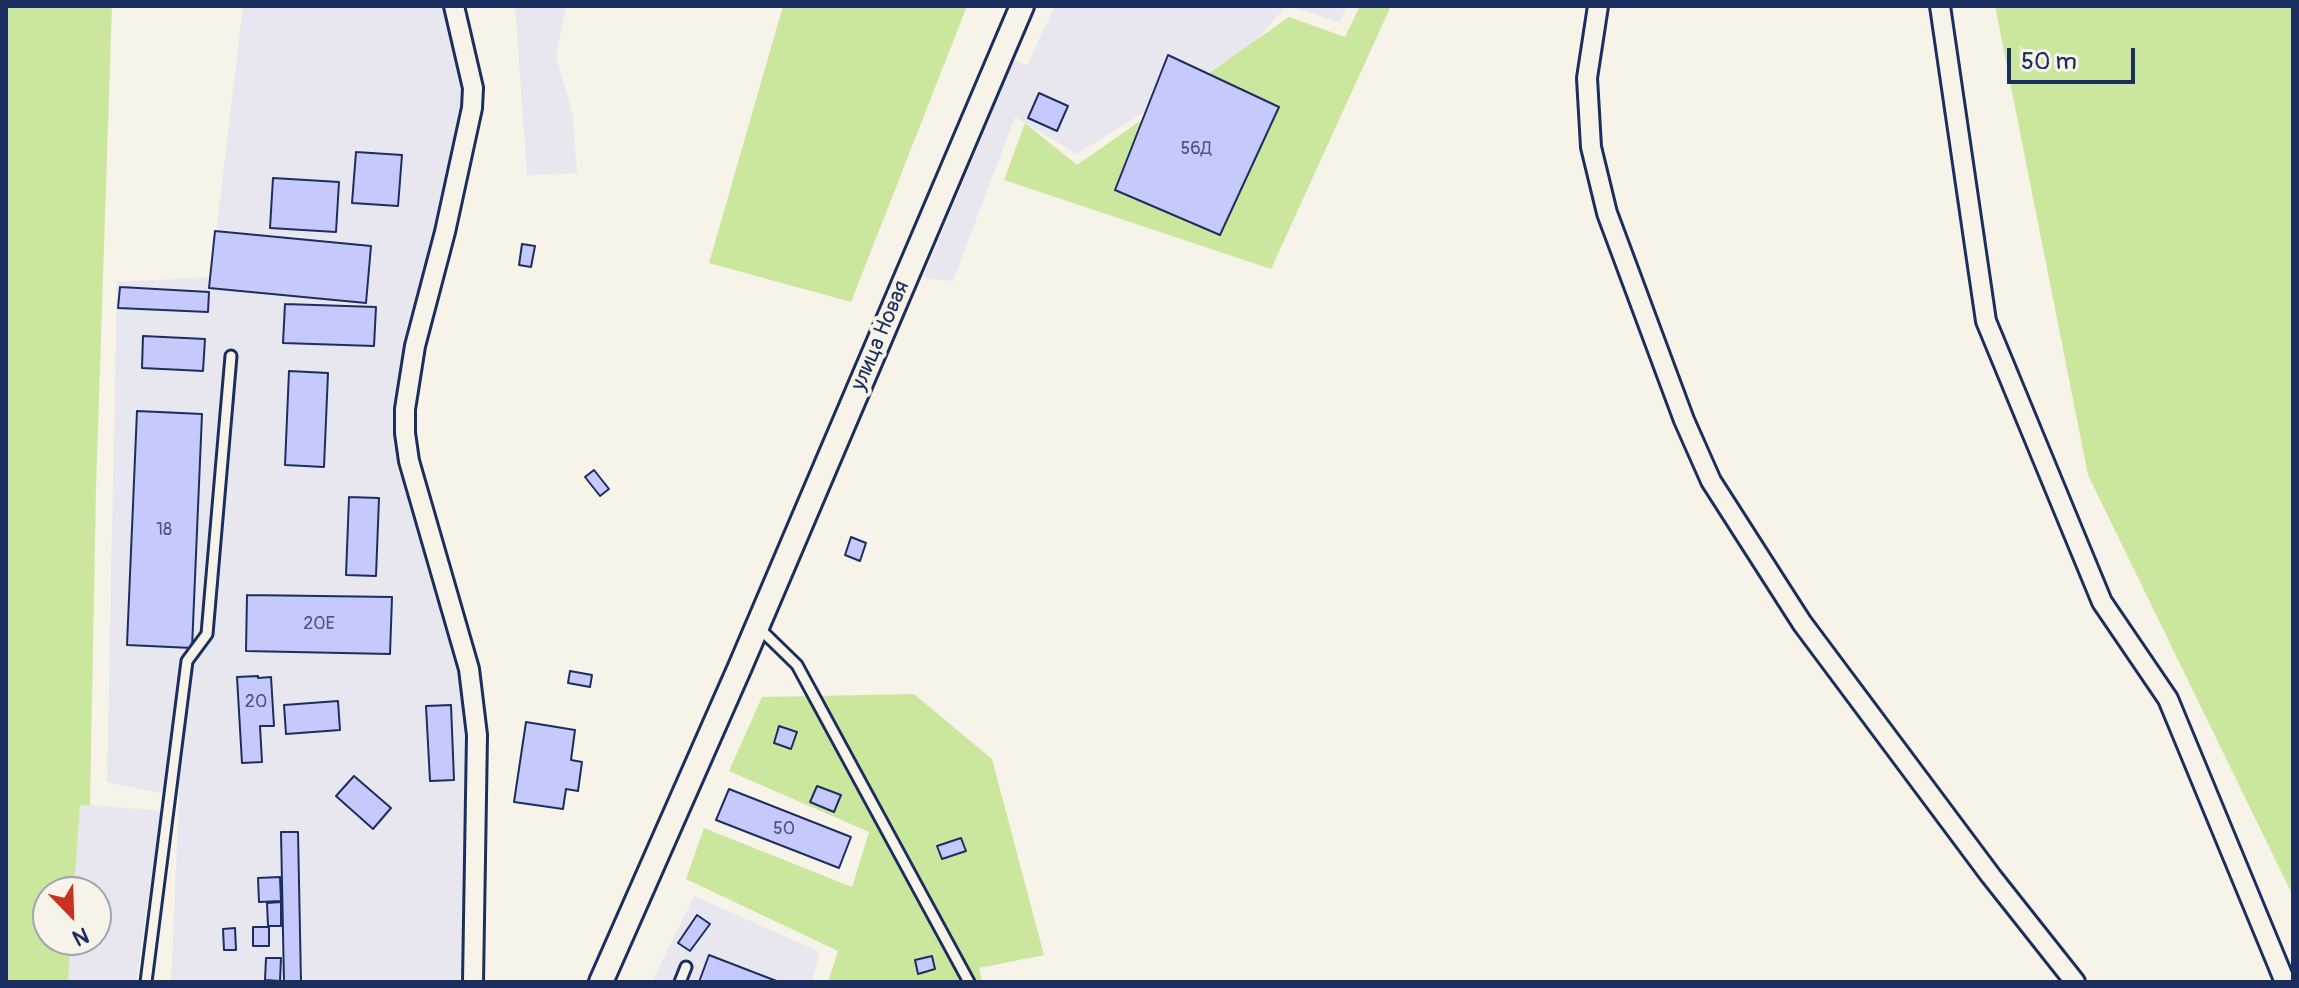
<!DOCTYPE html>
<html>
<head>
<meta charset="utf-8">
<style>
	body { margin:0 }
	#map { position:relative; width:2299px; height:988px; overflow:hidden; background:#f7f3e8; font-family:Pangolin,sans-serif }
	canvas { display:block }
	.frame { position:absolute; inset:0; border:8px solid #1b2f5e; pointer-events:none }
	.north { position:absolute; left:32px; top:876px; width:80px; height:80px; box-sizing:border-box; background:#f7f3e8; border:2px solid #9fa5b1; border-radius:50%; rotate:157deg; font-size:22px; font-weight:700; line-height:32px; text-align:center; color:#1b2f5e }
	.north::after { content:''; display:block; margin:auto; width:28px; height:36px; background:#c8321e; clip-path:polygon(50% 0,100% 100%,50% 72%,0 100%) }
	.scale { position:absolute; left:2007px; top:48px; width:128px; height:36px; box-sizing:border-box; border:4px solid #1b2f5e; border-top:0; padding-left:10px; font-size:24px; line-height:28px; white-space:nowrap; color:#1b2f5e; -webkit-text-stroke:6px #f7f3e8; paint-order:stroke }
</style>
</head>
<body>
<div id="map">
<canvas width="2299" height="988"></canvas>
<div class="frame"></div>
<div class="north">N</div>
<div class="scale">50 m</div>
</div>
<script>
const g = document.querySelector('canvas').getContext('2d');
g.lineJoin = 'round';
function fill(path, color) {
  g.fillStyle = color;
  g.fill(path, 'evenodd');
}
function shape(rows) {
  const path = new Path2D();
  for (const r of rows) {
    path.moveTo(r[0], r[1]);
    for (let i = 2; i < r.length; i += 2) path.lineTo(r[i], r[i + 1]);
  }
  return path;
}
function trace(path, color, width, dash) {
  g.strokeStyle = color;
  g.lineWidth = width;
  g.lineCap = dash ? 'butt' : 'round';
  g.setLineDash(dash || []);
  g.stroke(path);
}
function drawText(font, color, halo, rows, align = 'center') {
  g.font = font + ' Pangolin,sans-serif';
  g.lineWidth = 8;
  g.setLineDash([]);
  g.textBaseline = 'middle';
  g.strokeStyle = halo;
  g.fillStyle = color;
  for (const [text, x, y, turn = 0] of rows) {
    g.save();
    g.translate(x, y);
    g.rotate((+turn || 0) * Math.PI / 180);
    g.textAlign = isNaN(turn) ? turn : align;
    if (halo) g.strokeText(text, 0, 0);
    g.fillText(text, 0, 0);
    g.restore();
  }
}
const built = shape([
	[243,6,444,6,473,99,422,329,405,460,465,649,471,790,467,948,459,982,171,982,179,797,107,782,117,282,211,277],
	[515,6,566,6,556,56,573,116,577,173,527,175],
	[1055,6,1286,6,1254,43,1077,154,1015,117,953,281,923,278,1014,60,1027,65],
	[1289,6,1347,6,1339,22],
	[91,805,161,811,136,982,68,982,71,940,96,940,96,892,74,892,80,806],
	[694,896,820,952,812,982,652,982]
]);
const green = shape([
	[6,6,112,6,96,488,90,805,80,806,74,892,48,892,48,940,71,940,68,982,6,982],
	[783,6,967,6,851,302,709,263],
	[1360,6,1391,6,1271,269,1004,180,1025,123,1077,165,1289,17,1345,37],
	[1995,6,2293,6,2293,896,2088,475],
	[914,694,992,759,1044,955,979,968,982,982,828,982,838,951,686,879,704,828,852,887,869,832,729,771,762,697]
]);
const building = shape([
	[1168,55,1279,107,1220,235,1115,190,1168,55],
	[1039,93,1068,106,1057,131,1028,118,1039,93],
	[356,152,402,155,398,206,352,203,356,152],
	[273,178,339,182,336,232,270,228,273,178],
	[215,231,371,246,366,303,209,288,215,231],
	[522,244,535,246,531,267,519,265,522,244],
	[120,287,209,292,208,312,118,308,120,287],
	[285,304,376,307,374,346,283,343,285,304],
	[143,336,205,339,203,371,142,368,143,336],
	[289,371,328,373,324,467,285,465,289,371],
	[137,411,202,414,192,648,127,645,137,411],
	[594,470,609,489,600,496,585,477,594,470],
	[349,497,379,498,376,576,346,575,349,497],
	[851,537,866,543,860,561,845,555,851,537],
	[247,595,392,597,390,654,246,651,247,595],
	[570,671,592,675,590,687,568,683,570,671],
	[258,676,258,678,271,677,274,726,260,726,262,762,242,763,237,677,258,676],
	[338,701,340,730,286,734,284,705,338,701],
	[451,705,454,780,430,781,426,706,451,705],
	[526,722,575,730,571,760,582,762,578,791,566,789,563,809,514,802,526,722],
	[779,726,797,732,791,749,774,743,779,726],
	[354,776,391,808,373,829,336,796,354,776],
	[817,786,841,795,834,812,810,802,817,786],
	[729,789,851,837,839,868,716,820,729,789],
	[281,832,298,832,301,982,284,982,281,832],
	[961,838,966,851,942,859,937,846,961,838],
	[280,877,281,901,259,902,258,878,280,877],
	[281,902,281,926,268,926,267,903,281,902],
	[697,915,710,924,690,951,678,943,697,915],
	[253,927,269,927,269,946,253,946,253,927],
	[235,928,236,950,224,950,223,929,235,928],
	[709,955,779,982,699,982,709,955],
	[932,956,935,969,918,974,915,960,932,956],
	[266,958,281,958,280,981,265,980,266,958]
]);
const service = shape([
	[757,626,797,665,969,982],
	[146,982,187,661,207,634,231,356],
	[680,982,686,967]
]);
const minor = shape([
	[454,6,473,88,472,108,445,232,415,346,405,409,405,433,409,461,469,669,477,735,473,982],
	[1598,6,1587,78,1591,147,1607,213,1684,420,1711,481,1802,623,1991,876,2075,982],
	[1940,6,1986,321,2102,602,2168,699,2285,982]
]);
const tertiary = shape([
	[601,982,740,667,1022,6]
]);
const numberNames = [
	["56Д",1196,149],
	["18",164,530],
	["20Е",319,624],
	["20",256,702],
	["50",784,829]
];
const streetNames = [
	["улица Новая",881,336,-67]
];
fill(built, '#e8e6ee');
fill(green, '#cbe79e');
fill(building, '#c6c9fb');
trace(building, '#1b2f5e', 2);
trace(service, '#1b2f5e', 15);
trace(minor, '#1b2f5e', 24);
trace(tertiary, '#1b2f5e', 28);
trace(service, '#f7f3e8', 9);
trace(minor, '#f7f3e8', 18);
trace(tertiary, '#f7f3e8', 22);
drawText('18px', '#465685', null, numberNames);
drawText('22px', '#1b2f5e', '#f7f3e8', streetNames);
</script>
</body>
</html>
